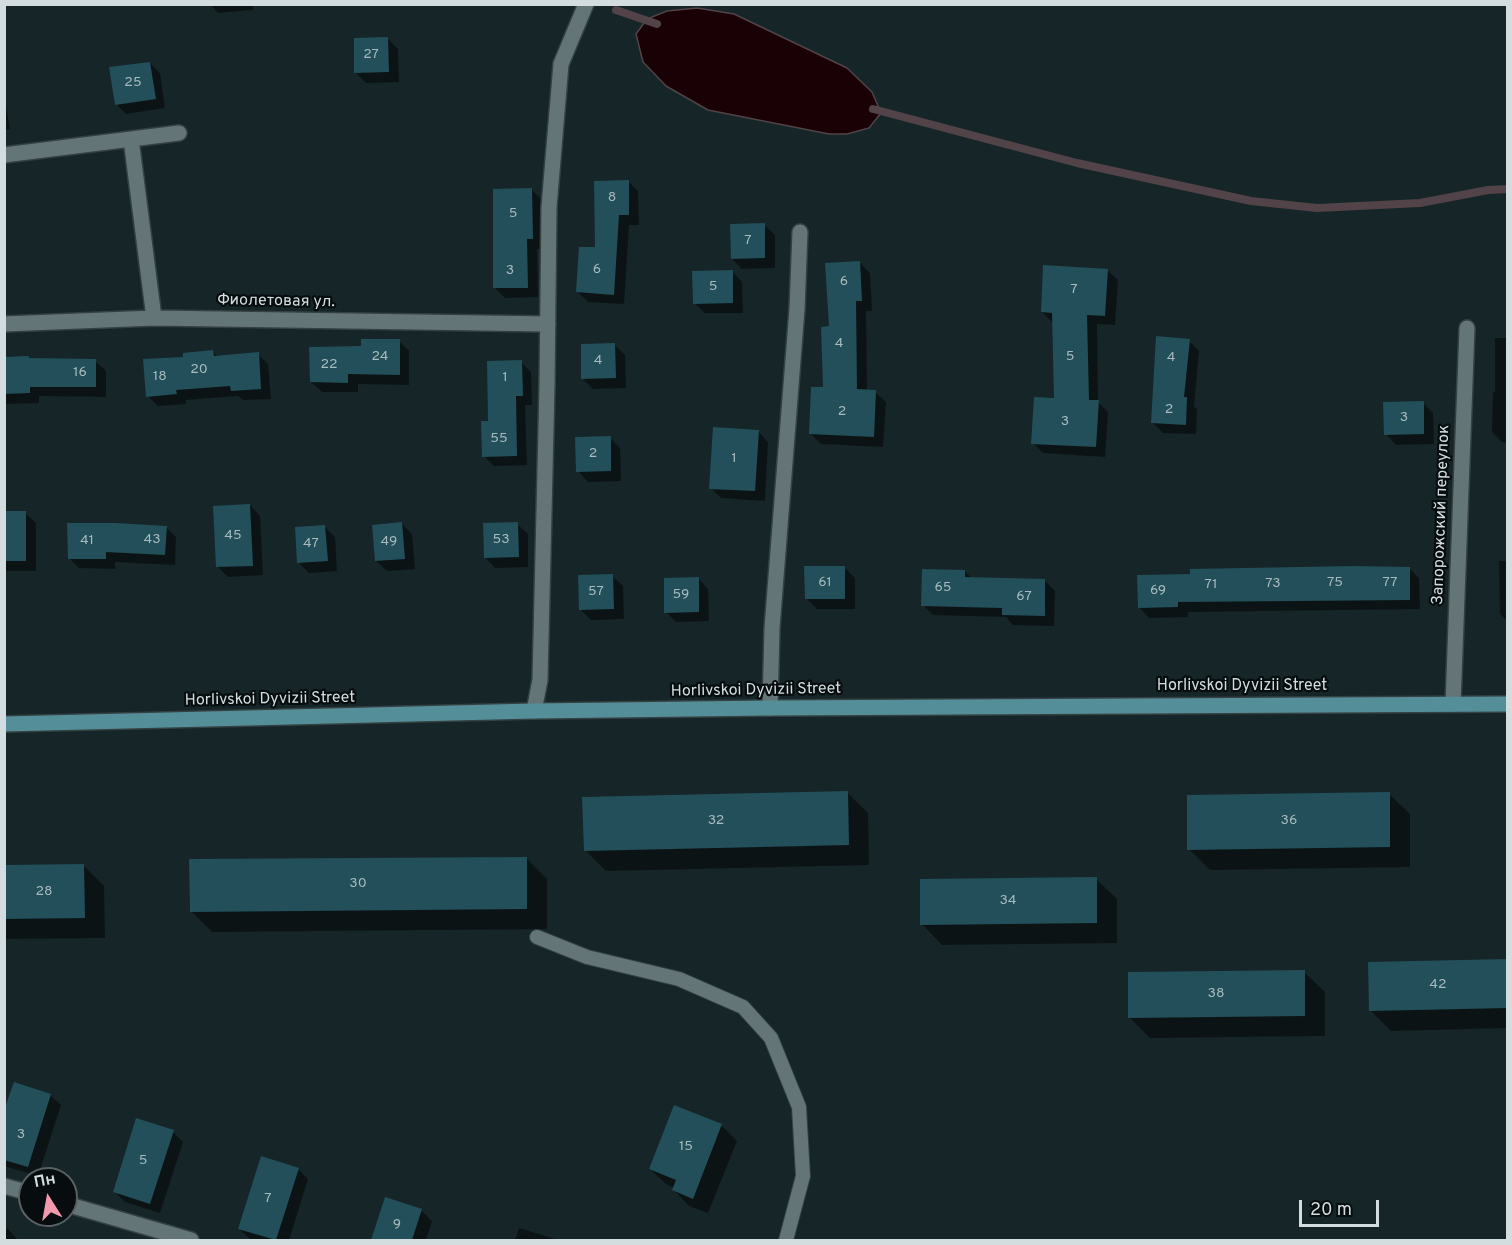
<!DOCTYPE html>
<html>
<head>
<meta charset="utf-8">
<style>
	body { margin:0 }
	#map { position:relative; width:1512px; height:1245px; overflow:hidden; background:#162528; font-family:Overpass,sans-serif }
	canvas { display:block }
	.frame { position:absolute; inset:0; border:6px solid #d3dddf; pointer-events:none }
	.north { position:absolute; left:18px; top:1167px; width:60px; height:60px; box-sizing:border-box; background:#070d0e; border:2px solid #596062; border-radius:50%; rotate:349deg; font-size:16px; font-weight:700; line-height:24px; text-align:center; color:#d3dddf }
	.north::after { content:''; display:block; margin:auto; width:21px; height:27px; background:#f29aad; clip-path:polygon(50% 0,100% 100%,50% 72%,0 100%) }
	.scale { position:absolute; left:1299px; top:1200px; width:80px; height:27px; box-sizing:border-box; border:3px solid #d3dddf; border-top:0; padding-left:8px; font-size:18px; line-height:21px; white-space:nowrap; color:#d3dddf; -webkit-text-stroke:4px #070d0e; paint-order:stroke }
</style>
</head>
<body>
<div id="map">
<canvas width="1512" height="1245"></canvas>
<div class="frame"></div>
<div class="north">Пн</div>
<div class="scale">20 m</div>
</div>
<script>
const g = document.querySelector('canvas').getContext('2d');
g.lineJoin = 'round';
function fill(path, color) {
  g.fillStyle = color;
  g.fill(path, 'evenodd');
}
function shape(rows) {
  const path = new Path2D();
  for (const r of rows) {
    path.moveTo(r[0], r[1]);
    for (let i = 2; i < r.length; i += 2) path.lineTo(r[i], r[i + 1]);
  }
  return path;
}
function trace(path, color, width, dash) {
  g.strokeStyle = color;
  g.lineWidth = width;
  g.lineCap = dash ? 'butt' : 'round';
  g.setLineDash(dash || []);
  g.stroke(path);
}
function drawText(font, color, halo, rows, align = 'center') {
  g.font = font + ' Overpass,sans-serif';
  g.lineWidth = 4.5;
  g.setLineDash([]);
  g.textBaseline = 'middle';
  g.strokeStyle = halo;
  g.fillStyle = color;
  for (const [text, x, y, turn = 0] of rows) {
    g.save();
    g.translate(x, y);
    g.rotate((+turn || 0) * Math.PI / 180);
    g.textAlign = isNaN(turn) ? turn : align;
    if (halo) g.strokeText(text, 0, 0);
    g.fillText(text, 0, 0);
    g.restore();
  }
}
const water = shape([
	[697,8,734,14,847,68,872,92,881,113,869,128,847,134,829,134,708,110,666,86,643,62,636,34,647,19,667,11,697,8]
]);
const shadow = shape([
	[210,4,253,4,253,10,218,13],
	[388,39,398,49,399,82,366,83,355,72],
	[150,63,160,73,165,108,126,114,116,104],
	[4,94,10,129,4,130],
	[628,181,638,191,639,225,629,225,624,304,588,302,578,292],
	[532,190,542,200,543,249,537,249,538,297,505,298,495,288],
	[764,225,775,235,775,268,742,269,732,259],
	[859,262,870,273,872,311,866,311,867,391,875,392,886,402,883,447,821,444,810,433,824,389,830,328],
	[1107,270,1118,280,1115,325,1097,324,1098,402,1108,412,1105,457,1043,453,1033,443,1055,400,1053,323,1042,312],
	[732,271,742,282,743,313,705,313,694,303],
	[1495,338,1508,338,1508,443,1502,442,1492,432,1493,392,1495,392],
	[399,341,409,351,409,385,358,384,358,392,322,392,311,382,362,348],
	[1189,341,1199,351,1194,406,1197,409,1196,434,1163,433,1153,423],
	[615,345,625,355,626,388,593,389,583,379],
	[213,352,218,357,258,354,268,364,271,399,243,400,238,396,186,400,186,404,158,406,148,396,185,358],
	[4,358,95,361,106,371,106,397,39,396,39,403,4,404],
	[521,362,531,372,532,405,525,405,527,465,494,466,484,456],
	[1423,403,1433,413,1434,444,1396,445,1386,434],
	[758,431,768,442,765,501,721,498,711,488],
	[610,438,620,448,621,481,588,482,578,471],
	[250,505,260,516,263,575,228,577,218,567],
	[4,513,25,513,36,523,36,571,4,571],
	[402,524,412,534,415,569,387,571,376,561],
	[517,524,528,534,528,567,495,568,485,557],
	[324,526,335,537,337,571,309,573,299,563],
	[166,527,176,537,175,565,115,562,115,569,79,568,69,558],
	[1499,561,1508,561,1508,622,1500,614],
	[844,567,855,578,855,609,817,609,807,599],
	[1409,568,1419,578,1420,609,1188,612,1188,617,1149,618,1139,607],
	[965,571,972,579,1045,581,1055,591,1054,626,1013,625,1006,617,933,615,923,605],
	[612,576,623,586,624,619,591,620,580,609],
	[698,578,708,589,709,621,676,622,666,612],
	[847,792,868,813,869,865,606,871,585,850],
	[1389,794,1410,814,1410,867,1210,870,1189,849],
	[526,858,547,879,547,929,212,932,191,911],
	[4,866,84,866,104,886,105,938,4,939],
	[1096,879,1117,899,1117,943,942,945,922,924],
	[1508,960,1508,1028,1391,1031,1371,1011],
	[1304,972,1325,992,1325,1036,1150,1038,1129,1017],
	[50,1095,61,1105,38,1176,4,1166,4,1115],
	[675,1107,722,1126,737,1141,708,1213,689,1206,674,1190,674,1188,666,1184,650,1169],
	[173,1132,183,1142,160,1213,125,1202,114,1191],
	[298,1169,308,1179,289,1240,250,1239,239,1229],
	[386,1199,422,1211,432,1221,426,1240,373,1240],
	[4,1228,8,1229,18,1240,4,1240],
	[519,1228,555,1239,556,1240,515,1240]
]);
const stream = shape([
	[616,10,657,24],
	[873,109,1077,163,1251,201,1317,208,1420,203,1488,190,1508,189]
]);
const building = shape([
	[388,37,389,72,354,73,354,38],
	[150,62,156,99,115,105,109,67],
	[629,180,629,215,619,215,614,295,576,292,579,247,595,247,594,181],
	[532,188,533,239,527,239,528,288,493,288,493,189],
	[765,223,765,258,731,259,730,224],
	[860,261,862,301,856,301,857,389,876,390,874,437,809,434,811,387,823,387,821,327,829,326,825,263],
	[1043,265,1108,269,1105,316,1087,315,1089,400,1099,400,1096,447,1031,444,1034,397,1054,398,1052,313,1041,312],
	[733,270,733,303,693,304,692,271],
	[1156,336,1190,339,1184,397,1187,397,1186,425,1151,423],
	[361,339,400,339,400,375,348,374,348,383,310,382,309,347,361,346],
	[615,343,616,378,581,379,581,344],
	[213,350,214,356,259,352,261,389,231,391,230,386,176,390,177,394,146,397,143,359,183,357,183,353],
	[29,356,29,358,96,359,96,387,30,387,30,393,4,394,4,357],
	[522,360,523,396,516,396,517,456,482,457,481,421,488,421,487,361],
	[1424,401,1424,434,1384,435,1383,402],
	[713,427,759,430,755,491,709,489],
	[611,436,611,471,576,472,575,437],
	[250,504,253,566,216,567,213,506],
	[4,511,26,511,26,561,4,561],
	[402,522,405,559,375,561,372,525],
	[518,522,519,557,484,558,483,523],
	[67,523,116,523,167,526,165,555,106,552,106,559,68,559],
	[325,525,328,561,297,563,295,527],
	[804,566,845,566,845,599,805,599],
	[1354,566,1410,567,1410,600,1178,602,1178,607,1138,608,1137,575,1190,574,1190,569],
	[922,569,965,570,965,577,1045,579,1045,616,1002,615,1002,608,921,606],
	[613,574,614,609,579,610,578,575],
	[699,577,699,612,664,613,664,578],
	[848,791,849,845,584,851,582,797],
	[1390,792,1390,847,1187,850,1187,795],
	[527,857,527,909,190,912,189,859],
	[84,864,85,918,4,919,4,865],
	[1097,877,1097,923,920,925,920,879],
	[1508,959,1508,1008,1369,1011,1368,962],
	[1305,970,1305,1016,1128,1018,1128,972],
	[14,1082,51,1094,28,1167,4,1160,4,1110],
	[674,1105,722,1124,693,1199,672,1190,676,1180,649,1169],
	[136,1118,174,1130,150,1204,113,1192],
	[261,1156,299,1168,276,1240,238,1229],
	[385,1197,422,1209,412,1240,371,1240]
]);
const service = shape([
	[537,937,587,957,679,979,743,1007,771,1038,799,1107,803,1176,786,1240]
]);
const minor = shape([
	[131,139,154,318],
	[4,155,179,133],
	[4,324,154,318,548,324],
	[1453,704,1467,328],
	[770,708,772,628,797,309,800,232],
	[534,711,540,680,547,386,549,207,561,64,586,4],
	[4,1186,30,1193],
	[66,1204,191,1240]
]);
const secondary = shape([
	[4,724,534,711,770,708,1508,704]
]);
const numberNames = [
	["27",371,55],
	["25",133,83],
	["8",612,198],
	["5",513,214],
	["7",748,241],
	["6",597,270],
	["3",510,271],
	["6",844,282],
	["5",713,287],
	["7",1074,290],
	["4",839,344],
	["24",380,357],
	["5",1070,357],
	["4",1171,358],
	["4",598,361],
	["22",329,365],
	["20",199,370],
	["16",80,373],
	["18",160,377],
	["1",505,378],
	["2",1169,410],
	["2",842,412],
	["3",1404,418],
	["3",1065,422],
	["55",499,439],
	["2",593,454],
	["1",734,459],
	["45",233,536],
	["43",152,540],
	["53",501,540],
	["41",87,541],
	["49",389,542],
	["47",311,544],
	["61",825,583],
	["75",1335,583],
	["77",1390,583],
	["73",1273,584],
	["71",1211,585],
	["65",943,588],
	["69",1158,591],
	["57",596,592],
	["59",681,595],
	["67",1024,597],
	["32",716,821],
	["36",1289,821],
	["30",358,884],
	["28",44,892],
	["34",1008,901],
	["42",1438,985],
	["38",1216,994],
	["3",21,1135],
	["15",686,1147],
	["5",143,1161],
	["7",268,1199],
	["9",397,1225]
];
const streetNames = [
	["Фиолетовая ул.",276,302,1],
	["Запорожский переулок",1442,515,-88],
	["Horlivskoi Dyvizii Street",1242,687],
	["Horlivskoi Dyvizii Street",756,691,-1],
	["Horlivskoi Dyvizii Street",270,700,-1]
];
fill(water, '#190106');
trace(water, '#514347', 1.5);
fill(shadow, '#0007');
trace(stream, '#514347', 8);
fill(building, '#224f59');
trace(service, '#344042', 16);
trace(minor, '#344042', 18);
trace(secondary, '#344042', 18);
trace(service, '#647578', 14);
trace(minor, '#647578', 15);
trace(secondary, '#548e98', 15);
drawText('14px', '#a7babe', null, numberNames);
drawText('16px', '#d3dddf', '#070d0e', streetNames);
</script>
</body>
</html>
